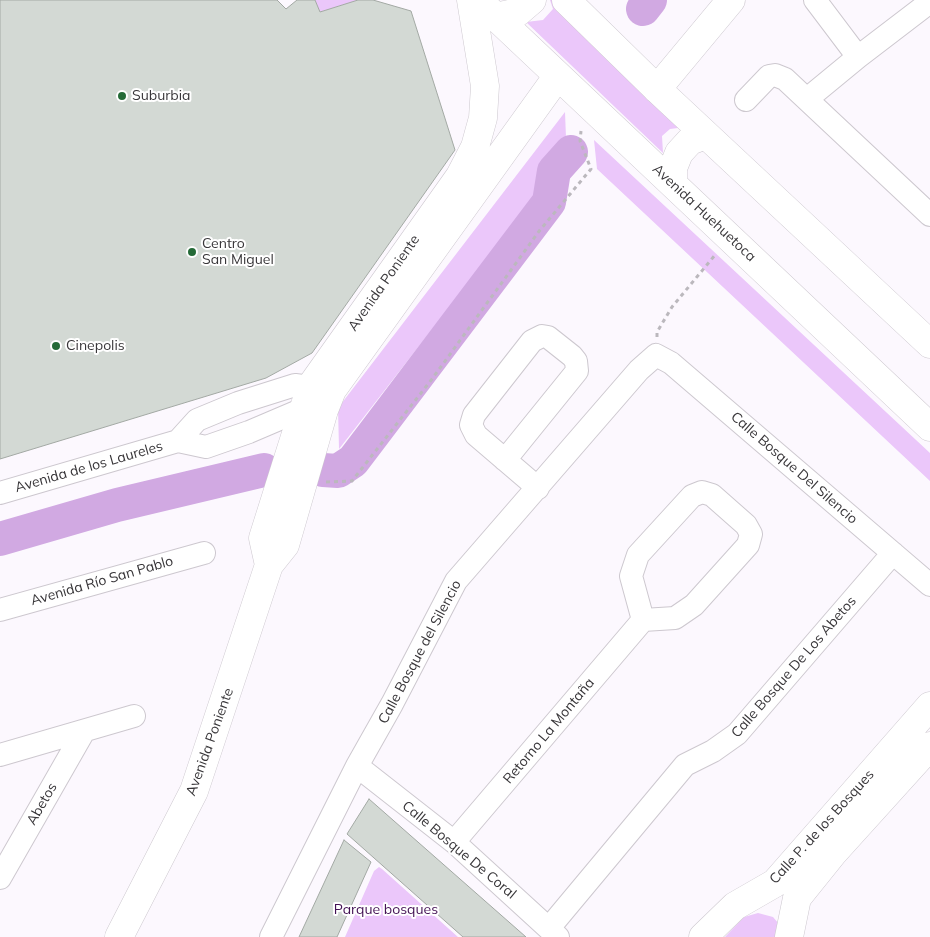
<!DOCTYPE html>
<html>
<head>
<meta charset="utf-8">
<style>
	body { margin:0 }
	canvas { display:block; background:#fcf8fe }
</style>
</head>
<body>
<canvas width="930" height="937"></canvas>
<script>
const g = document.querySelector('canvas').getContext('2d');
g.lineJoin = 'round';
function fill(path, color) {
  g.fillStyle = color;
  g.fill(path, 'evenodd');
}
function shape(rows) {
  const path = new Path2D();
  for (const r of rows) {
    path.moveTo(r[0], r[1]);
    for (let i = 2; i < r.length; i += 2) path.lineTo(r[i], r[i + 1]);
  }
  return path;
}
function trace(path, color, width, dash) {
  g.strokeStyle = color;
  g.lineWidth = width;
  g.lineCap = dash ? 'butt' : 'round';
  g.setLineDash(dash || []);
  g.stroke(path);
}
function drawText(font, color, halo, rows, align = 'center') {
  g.font = font + ' Mulish,sans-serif';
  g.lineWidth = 4;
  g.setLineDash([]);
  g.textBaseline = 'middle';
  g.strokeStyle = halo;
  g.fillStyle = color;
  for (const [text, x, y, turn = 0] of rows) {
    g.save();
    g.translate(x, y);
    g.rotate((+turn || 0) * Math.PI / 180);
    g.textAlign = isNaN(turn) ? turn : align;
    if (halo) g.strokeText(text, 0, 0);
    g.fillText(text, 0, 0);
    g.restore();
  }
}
const green = shape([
	[315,0,358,0,320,12],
	[550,0,553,0,686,127,670,129,662,136,663,153,526,22,543,20,553,9],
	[565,112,566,138,545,169,534,198,339,449,338,408],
	[594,140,930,453,930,481,597,169],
	[379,867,382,869,458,937,345,937,374,871],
	[758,913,773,917,779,924,782,937,725,937,744,917]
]);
const river = shape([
	[643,9,650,0],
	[323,470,338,471,353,461,372,436,549,202,554,171,571,152],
	[0,539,117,505,264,470]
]);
const building = shape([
	[0,0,277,0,286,9,297,0,315,0,320,12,358,0,373,0,411,11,455,150,312,353,266,378,0,459,0,0],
	[369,799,526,937,463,937,347,834,369,799],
	[344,840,371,862,337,937,299,937,344,840]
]);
const path = shape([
	[657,337,657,332,672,307,715,255],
	[326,482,352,481,432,379,540,230,591,169,580,141,581,131]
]);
const minor = shape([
	[815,0,858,57],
	[807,99,858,57,930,2],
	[746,100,769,76,775,75,785,79,930,215],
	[178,441,197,420,238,403,295,385,326,389],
	[505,460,577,371,576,361,572,356,548,337,542,336,532,341,474,415,471,425,476,435,538,488],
	[0,493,178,441,206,447,249,432,303,409,316,410],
	[0,610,204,553],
	[0,755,134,716],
	[357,766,454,842,558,937],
	[454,842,643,620,675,618,694,605,748,545,751,534,746,525,712,495,702,492,692,496,638,555,631,576,643,620],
	[0,878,84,731],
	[549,928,685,765,713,751,737,734,893,553],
	[271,937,357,766,392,704,456,581,639,370,656,355,671,363,930,585]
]);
const tertiary = shape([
	[657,89,731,0],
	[703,937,735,906,775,883,930,706],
	[789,937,797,898,834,852,930,746]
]);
const secondary = shape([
	[478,0,930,427],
	[566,0,657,89,930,344],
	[496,17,518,12,532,0],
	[673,184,673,168,679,153,690,141,705,135],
	[269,565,263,538,311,386,460,176,475,147,483,118,485,86,471,0],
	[119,937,194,791,269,565,285,545,324,410,332,390,557,77]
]);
const markers = [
	[122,96,5,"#246a37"],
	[192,252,5,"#246a37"],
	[56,346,5,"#246a37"]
];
const poiNames = [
	["Suburbia",132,96],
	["Centro",202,244],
	["San Miguel",202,260],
	["Cinepolis",66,346]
];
const streetNames = [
	["Avenida Huehuetoca",704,213,43],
	["Avenida Poniente",384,283,-55],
	["Avenida de los Laureles",89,467,-16],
	["Calle Bosque Del Silencio",794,468,41],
	["Avenida Río San Pablo",102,581,-16],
	["Calle Bosque del Silencio",420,652,-62],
	["Calle Bosque De Los Abetos",794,667,-49],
	["Retorno La Montaña",549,731,-50],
	["Avenida Poniente",210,742,-70],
	["Abetos",42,804,-60],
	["Calle P. de los Bosques",822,827,-48],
	["Calle Bosque De Coral",459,850,40]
];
const parkNames = [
	["Parque bosques",386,910]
];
fill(green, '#ebc7fa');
trace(river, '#d1a9e2', 34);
fill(building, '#d3d9d4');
trace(building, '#a3a9a4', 1);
trace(minor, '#cdc8cf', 24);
trace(tertiary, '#cdc8cf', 29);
trace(secondary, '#cdc8cf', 29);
trace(path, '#bbb8bd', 3, [4, 4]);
trace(minor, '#fff', 22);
trace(tertiary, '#fff', 28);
trace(secondary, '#fff', 28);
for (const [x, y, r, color] of markers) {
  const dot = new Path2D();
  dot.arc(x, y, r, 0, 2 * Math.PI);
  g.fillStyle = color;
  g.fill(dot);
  trace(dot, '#fff', 2);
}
drawText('14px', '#383639', '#fff', poiNames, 'left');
drawText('14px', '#383639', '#fff', streetNames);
drawText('14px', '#431154', '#fff', parkNames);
</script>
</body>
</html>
